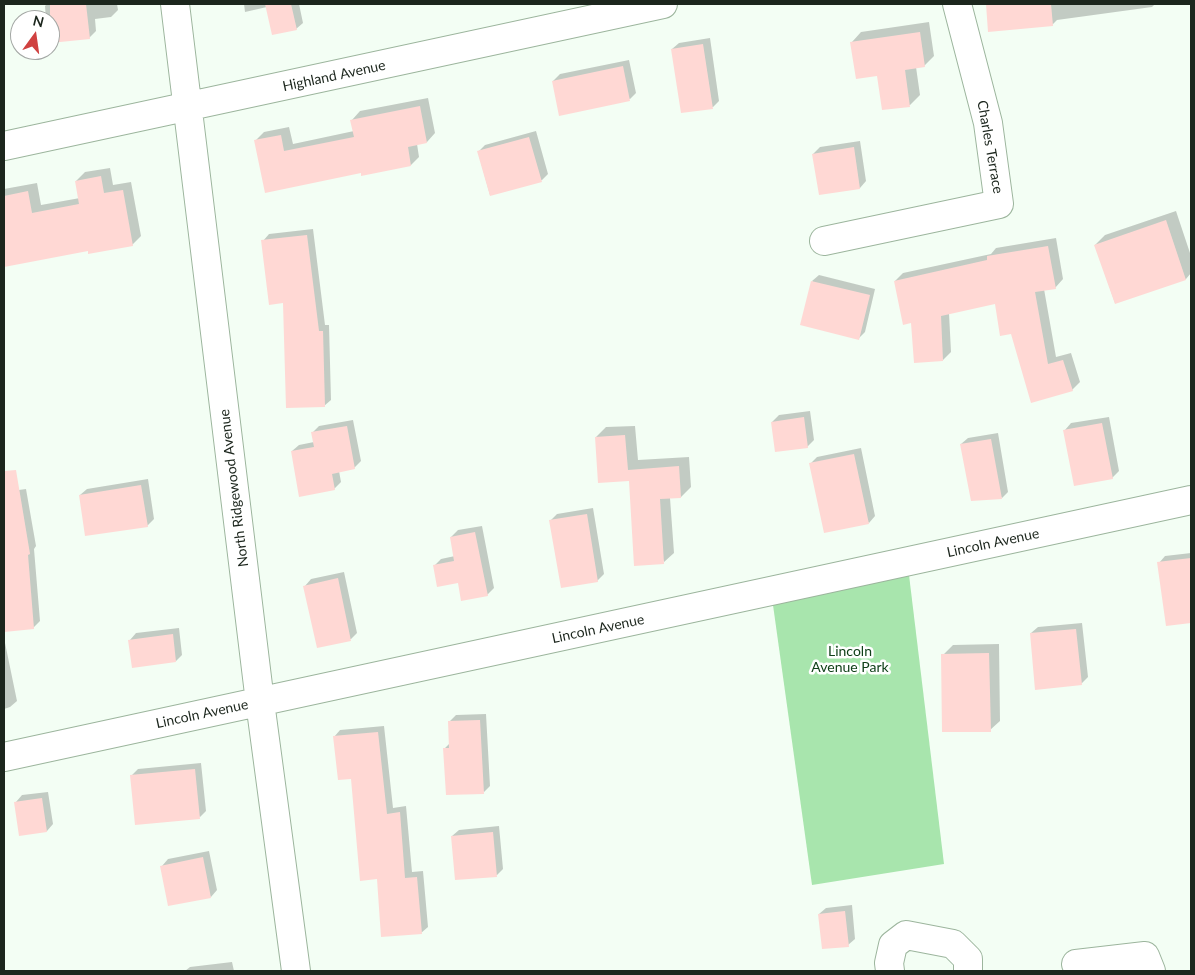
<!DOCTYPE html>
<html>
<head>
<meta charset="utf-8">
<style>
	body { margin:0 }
	#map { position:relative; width:1195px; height:975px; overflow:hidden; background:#f3fef4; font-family:Lato,sans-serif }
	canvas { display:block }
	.frame { position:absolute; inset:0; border:5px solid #1c261d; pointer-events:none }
	.north { position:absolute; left:10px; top:10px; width:50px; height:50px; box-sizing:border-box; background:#fff; border:1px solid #a4a8a5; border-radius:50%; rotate:14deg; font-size:14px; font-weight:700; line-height:20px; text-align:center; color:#1c261d }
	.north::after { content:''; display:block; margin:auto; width:18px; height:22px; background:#d04140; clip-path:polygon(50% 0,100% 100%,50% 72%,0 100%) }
</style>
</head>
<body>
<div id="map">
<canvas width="1195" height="975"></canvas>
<div class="frame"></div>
<div class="north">N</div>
</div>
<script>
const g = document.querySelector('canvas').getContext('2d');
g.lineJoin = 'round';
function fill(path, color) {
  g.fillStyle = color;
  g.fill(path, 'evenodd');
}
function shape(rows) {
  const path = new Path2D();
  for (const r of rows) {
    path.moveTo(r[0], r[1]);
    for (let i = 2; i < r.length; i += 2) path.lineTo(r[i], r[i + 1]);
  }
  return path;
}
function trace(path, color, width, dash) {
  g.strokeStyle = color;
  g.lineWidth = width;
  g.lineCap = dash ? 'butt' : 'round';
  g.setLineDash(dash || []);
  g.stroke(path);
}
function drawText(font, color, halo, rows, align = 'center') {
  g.font = font + ' Lato,sans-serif';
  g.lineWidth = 5;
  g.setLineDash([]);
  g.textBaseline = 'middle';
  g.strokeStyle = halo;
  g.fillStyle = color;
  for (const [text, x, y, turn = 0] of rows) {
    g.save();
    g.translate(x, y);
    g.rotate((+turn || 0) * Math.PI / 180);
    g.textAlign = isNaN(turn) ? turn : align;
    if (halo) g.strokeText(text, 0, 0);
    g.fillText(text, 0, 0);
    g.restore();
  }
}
const green = shape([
	[909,575,944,864,812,885,773,605]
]);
const shadow = shape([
	[47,4,117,4,118,10,111,17,95,19,96,31,89,38,50,41,50,20,46,20,45,6],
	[244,4,299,4,303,23,296,29,267,7,245,12],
	[987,4,1155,4,1152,7,1057,20,1052,25,990,31],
	[929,22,934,56,924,66,916,67,920,95,910,105,884,109,878,75,852,42,861,32],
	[710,38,719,101,713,107,682,112,672,49,679,43],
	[629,60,636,93,630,99,553,81,560,74],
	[428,98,435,133,427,142,417,144,419,157,411,165,362,172,266,191,255,141,264,132,289,127,293,144,354,131,352,120,360,111],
	[536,131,548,174,542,180,490,195,478,152,485,145],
	[860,141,866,181,860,188,820,194,813,154,820,147],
	[110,168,113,185,131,182,141,236,132,245,89,250,4,266,4,189,37,183,41,205,80,198,76,181,85,172],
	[1176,211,1191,256,1191,273,1186,279,1115,303,1095,245,1105,235],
	[313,229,325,325,329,325,331,400,324,406,263,241,269,234],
	[1056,238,1063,279,1055,288,1044,289,1056,357,1071,353,1080,382,1072,390,1012,332,996,303,949,313,951,352,943,360,913,321,895,281,903,273,991,254,996,248],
	[819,275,875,289,865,332,858,339,812,281],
	[810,411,814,440,807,447,772,422,779,415],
	[1109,417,1119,471,1112,478,1065,430,1071,423],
	[353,420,361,461,354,468,339,471,341,482,334,489,292,451,299,445,314,442,312,433,319,426],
	[635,426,638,460,689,457,691,487,681,497,670,498,674,553,664,562,630,479,596,437,606,427],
	[998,433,1008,492,1002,498,961,444,968,438],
	[861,448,875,516,869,523,810,464,817,457],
	[148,479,154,519,147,526,80,495,87,489],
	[26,489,36,546,34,549,40,621,33,628,8,630,4,586,4,492],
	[593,508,604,574,597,581,551,520,557,514],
	[482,526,494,588,487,595,434,566,441,559,455,556,451,537,458,530],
	[1191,553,1191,622,1167,625,1159,563,1165,556],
	[344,572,357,633,351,639,318,646,305,586,311,579],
	[1082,623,1088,677,1081,684,1031,633,1038,627],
	[179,628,182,655,176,661,130,640,136,633],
	[4,638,17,701,10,707,4,709],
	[999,644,1000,721,990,730,943,655,953,645],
	[486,714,490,786,484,792,444,749,450,743,449,722,456,715],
	[384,726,393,808,406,806,412,872,423,871,428,927,421,933,378,878,352,778,334,737,340,730],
	[201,763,206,811,200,817,131,776,138,769],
	[48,792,53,824,47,831,20,835,16,802,22,795],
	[499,826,503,869,497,875,456,879,452,836,459,830],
	[209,851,217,890,211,897,162,866,168,859],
	[852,905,855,939,848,945,819,914,826,908],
	[232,962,234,971,185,971,190,967]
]);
const building = shape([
	[50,4,86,4,90,39,50,43],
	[265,4,291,4,297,30,272,35],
	[986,4,1051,4,1053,26,988,32],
	[920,32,925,67,905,70,910,107,882,110,877,76,856,79,850,42],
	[703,44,713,109,681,113,671,49],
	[623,66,630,101,559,116,552,81],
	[420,106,427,143,408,147,411,166,361,176,361,173,265,193,254,140,281,135,284,151,354,137,350,120],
	[529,137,542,182,490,196,477,151],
	[854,147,860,189,819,195,812,154],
	[101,176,104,193,123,190,133,246,88,254,88,251,4,267,4,196,28,191,32,213,79,204,75,181],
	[1166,220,1186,280,1115,304,1094,245],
	[307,235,319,331,323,331,325,407,286,408,283,303,269,305,261,240],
	[1048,246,1056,289,1035,292,1048,364,1063,360,1073,391,1031,403,1011,334,1000,336,995,304,941,316,943,361,914,363,911,323,903,325,894,281,987,260,987,256],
	[811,281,870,295,859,340,800,325],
	[804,417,808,448,775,452,771,422],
	[1102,423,1113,479,1074,486,1063,430],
	[347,426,355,469,332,474,335,490,299,497,291,451,314,447,311,432],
	[625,435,628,470,679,466,681,498,660,499,664,564,634,566,629,481,598,483,595,437],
	[991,439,1002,499,971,501,960,444],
	[854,454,869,524,824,533,809,463],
	[16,470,30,554,28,555,34,629,4,632,4,471],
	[141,485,148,527,85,536,79,495],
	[587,514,598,582,561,588,549,520],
	[475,532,488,596,461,601,458,583,437,587,433,565,454,561,450,537],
	[1191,558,1191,623,1166,626,1157,562],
	[338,578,351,641,317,648,303,586],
	[1076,629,1082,685,1035,690,1030,633],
	[173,634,176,662,132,668,128,640],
	[989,653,991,732,942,732,941,654],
	[480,720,484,794,446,795,443,748,449,748,448,721],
	[378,732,387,814,400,812,405,878,417,877,422,934,381,937,377,879,360,881,351,779,338,780,333,736],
	[195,769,200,819,135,825,130,775],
	[42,798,47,832,19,836,14,802],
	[493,832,497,877,455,880,451,836],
	[203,857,211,898,168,906,160,866],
	[845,911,849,947,822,949,818,914]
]);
const minor = shape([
	[175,4,260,702,296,971],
	[4,146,663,4],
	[824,241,999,204,988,123,957,4],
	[4,757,1191,500],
	[1076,964,1145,956,1151,971],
	[890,971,889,963,893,945,906,935,953,944,968,959,968,971]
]);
const streetNames = [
	["Highland Avenue",334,76,-12],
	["Charles Terrace",990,147,80],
	["North Ridgewood Avenue",234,488,-97],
	["Lincoln Avenue",993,543,-12],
	["Lincoln Avenue",598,629,-12],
	["Lincoln Avenue",202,714,-12]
];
const parkNames = [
	["Lincoln",850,651],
	["Avenue Park",850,667]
];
fill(green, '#a8e5ad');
fill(shadow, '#0003');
fill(building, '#ffd8d4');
trace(minor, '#9cb59d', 30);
trace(minor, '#fff', 28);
drawText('14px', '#1c261d', '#fff', streetNames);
drawText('14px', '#104019', '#fff', parkNames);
</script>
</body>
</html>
